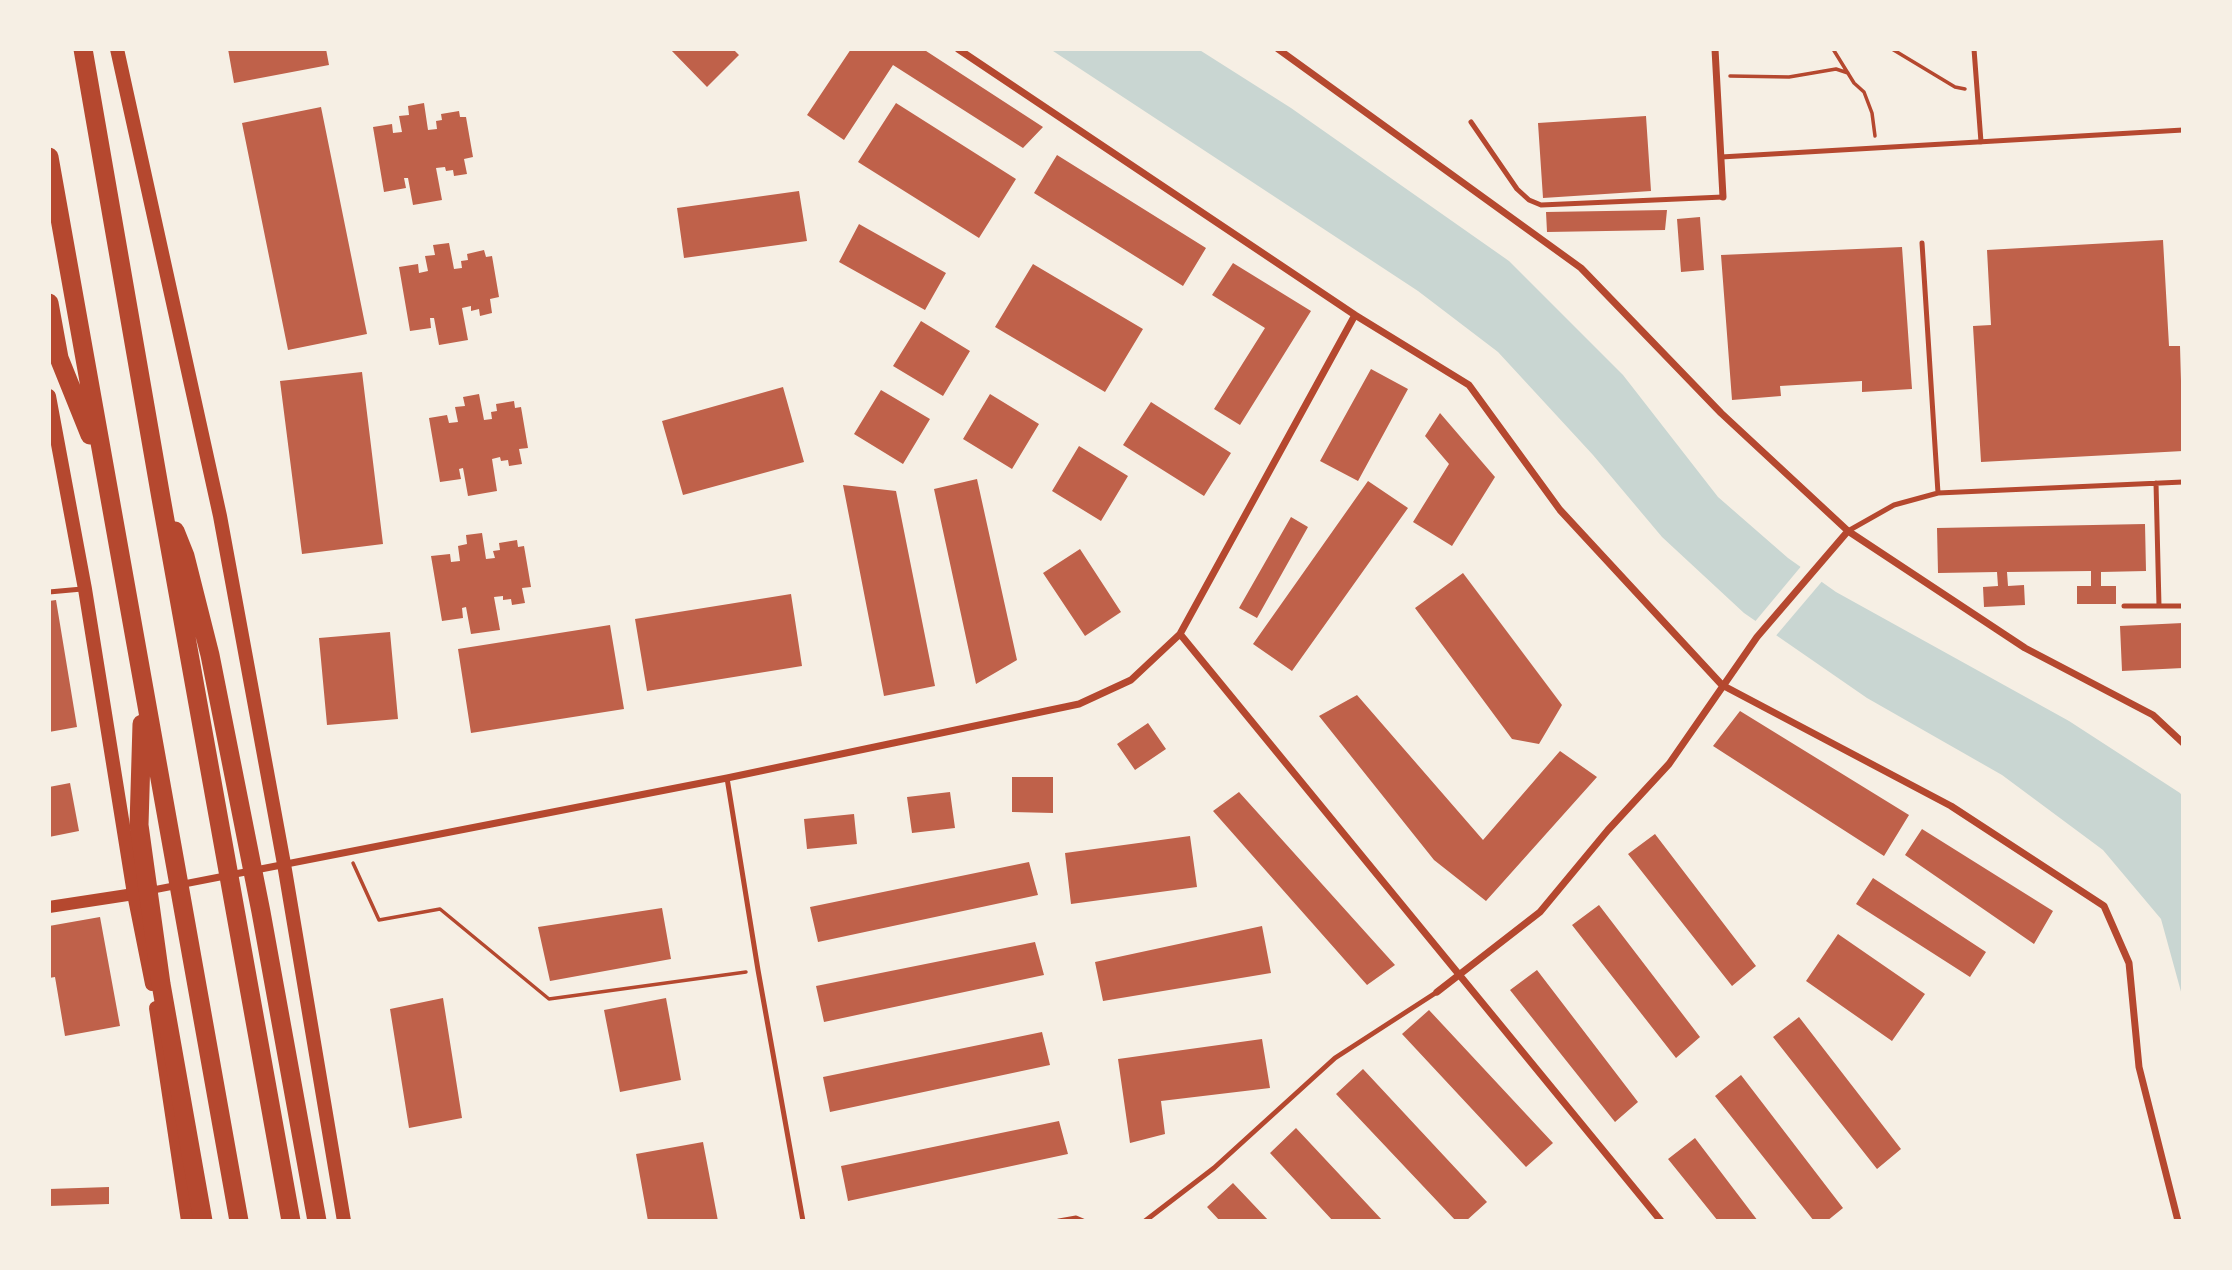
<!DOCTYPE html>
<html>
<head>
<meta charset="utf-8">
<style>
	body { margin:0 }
	#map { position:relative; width:2232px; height:1270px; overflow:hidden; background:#f6efe4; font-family:"Noto Sans",sans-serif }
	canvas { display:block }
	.frame { position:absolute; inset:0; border:51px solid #f6efe4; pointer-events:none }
</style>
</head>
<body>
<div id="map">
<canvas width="2232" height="1270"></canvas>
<div class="frame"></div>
</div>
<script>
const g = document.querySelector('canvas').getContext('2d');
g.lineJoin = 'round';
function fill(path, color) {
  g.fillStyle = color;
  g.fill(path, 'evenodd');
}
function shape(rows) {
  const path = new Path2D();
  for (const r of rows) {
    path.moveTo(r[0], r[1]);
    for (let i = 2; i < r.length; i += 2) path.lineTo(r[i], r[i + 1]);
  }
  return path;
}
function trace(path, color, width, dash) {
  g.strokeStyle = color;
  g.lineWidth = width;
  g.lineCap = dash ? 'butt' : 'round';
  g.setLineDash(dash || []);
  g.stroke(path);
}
const water = shape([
	[1050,49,1198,49,1291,108,1509,261,1623,375,1718,497,1788,558,1836,592,2069,721,2180,793,2183,797,2183,999,2161,919,2103,850,2002,775,1867,698,1744,613,1662,537,1593,455,1498,352,1418,291]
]);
const pier = shape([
	[1803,564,1824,579,1774,638,1753,624]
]);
const building = shape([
	[228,49,326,49,329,65,234,83],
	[670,49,733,49,739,55,707,87],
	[851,49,923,49,1043,127,1023,148,893,65,844,140,807,115],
	[424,103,428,130,437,129,436,121,442,120,441,114,459,111,460,117,466,117,473,157,464,159,467,174,454,176,453,170,446,171,445,167,436,168,442,200,413,205,408,178,404,178,406,188,384,192,373,127,392,124,393,133,402,132,399,116,409,115,408,106],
	[896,103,1016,179,979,238,858,162],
	[321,107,367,334,288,350,242,123],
	[1646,116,1651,191,1543,198,1538,123],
	[1057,155,1206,248,1183,286,1034,193],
	[799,191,807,241,684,258,677,208],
	[1667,210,1665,230,1547,232,1546,212],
	[1700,217,1704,270,1681,272,1677,219],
	[859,224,946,273,925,310,839,262],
	[2163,240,2169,346,2180,346,2183,451,1981,462,1973,326,1991,325,1987,250],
	[449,243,454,269,462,268,461,261,468,260,467,254,484,250,486,257,492,256,499,297,490,299,492,313,480,316,479,309,471,311,471,306,462,308,468,340,439,345,434,318,430,318,431,328,410,331,399,267,418,264,419,273,428,271,425,256,435,255,433,245],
	[1902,247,1912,389,1862,392,1862,381,1780,386,1781,396,1732,400,1721,255],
	[1233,263,1311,311,1240,425,1214,409,1265,328,1212,295],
	[1033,264,1143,329,1105,392,995,327],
	[921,321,970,351,943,396,893,366],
	[1371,369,1408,389,1358,481,1320,461],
	[362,372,383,544,302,554,280,381],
	[783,387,804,462,683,495,662,421],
	[881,390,930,419,903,464,854,434],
	[479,394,484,420,492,419,491,412,497,411,496,404,514,401,515,408,521,407,528,448,519,449,522,464,509,466,508,460,501,461,500,457,492,459,497,491,468,496,463,468,459,469,461,479,440,482,429,418,447,415,449,423,458,422,455,407,465,406,463,397],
	[990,394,1039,424,1012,469,963,439],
	[1151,402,1231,453,1204,496,1123,445],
	[1440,413,1495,477,1452,546,1413,522,1449,464,1425,436],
	[1079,446,1128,476,1101,521,1052,491],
	[977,479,1017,660,976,684,934,489],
	[1368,481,1408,508,1292,671,1253,644],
	[843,485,896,491,935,686,884,696],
	[1291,517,1308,527,1257,618,1239,608],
	[2145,524,2146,571,2101,572,2101,586,2116,586,2116,604,2077,604,2077,586,2091,586,2091,571,2007,572,2008,586,2024,585,2025,605,1984,607,1983,587,1998,586,1997,572,1938,573,1937,528],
	[482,533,486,559,495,558,493,551,500,550,499,543,517,540,518,547,524,546,531,587,522,588,525,603,512,605,511,599,503,600,503,596,494,597,500,630,471,634,466,607,462,608,463,618,442,621,431,556,450,554,451,562,460,561,458,546,467,544,466,535],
	[1080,549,1121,612,1085,636,1043,573],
	[1463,573,1562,705,1539,744,1512,739,1415,608],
	[791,594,802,666,647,691,635,619],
	[56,600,77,727,49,732,49,601],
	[2183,623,2183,668,2122,671,2120,626],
	[610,625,624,709,471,733,458,649],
	[390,632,398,719,327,725,319,638],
	[1357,695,1483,840,1560,751,1597,777,1486,901,1434,860,1319,716],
	[1740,711,1909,815,1884,856,1713,746],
	[1148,723,1166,749,1135,770,1117,744],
	[1012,777,1053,777,1053,813,1012,812],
	[70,783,79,831,49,837,49,787],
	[950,792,955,828,912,833,907,797],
	[1239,792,1395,965,1367,985,1213,811],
	[854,814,857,844,807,849,804,819],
	[1922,829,2053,911,2034,944,1905,855],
	[1655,834,1756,966,1732,986,1628,854],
	[1190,836,1197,887,1071,904,1065,853],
	[1029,862,1038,895,818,942,810,907],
	[1873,878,1986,952,1970,977,1856,904],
	[1599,905,1700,1037,1676,1058,1572,925],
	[662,908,671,959,550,981,538,927],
	[100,917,120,1026,65,1036,55,977,49,978,49,926],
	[1262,926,1271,973,1103,1001,1095,962],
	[1838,934,1925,994,1892,1041,1806,981],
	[1035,942,1044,975,824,1022,816,986],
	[1537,970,1638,1102,1615,1122,1510,990],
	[443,998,462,1118,409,1128,390,1009],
	[666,998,681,1080,620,1092,604,1010],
	[1429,1010,1553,1143,1526,1167,1402,1034],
	[1799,1017,1901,1149,1877,1169,1773,1037],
	[1042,1032,1050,1065,830,1112,823,1077],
	[1262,1039,1270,1088,1161,1101,1165,1134,1130,1143,1118,1059],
	[1363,1069,1487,1202,1466,1221,1456,1221,1336,1094],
	[1741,1075,1843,1208,1827,1221,1814,1221,1715,1096],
	[1059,1121,1068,1154,848,1201,841,1166],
	[1296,1128,1383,1221,1333,1221,1270,1153],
	[1695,1138,1758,1221,1718,1221,1668,1159],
	[703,1142,718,1221,648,1221,636,1154],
	[1233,1183,1269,1221,1220,1221,1207,1207],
	[109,1187,109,1204,49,1206,49,1189]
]);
const path = shape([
	[1833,49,1854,83,1864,92,1872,113,1875,136],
	[1892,49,1955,87,1965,89],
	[1730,76,1789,77,1836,69,1848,73],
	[353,863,379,920,440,909,549,999,746,972]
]);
const service = shape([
	[1974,49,1981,142],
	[1471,122,1517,189,1529,200,1541,205,1723,197],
	[1721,157,2183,130],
	[1922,243,1938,493],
	[2156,483,2159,606],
	[1848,531,1894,505,1938,493,2183,482],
	[49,592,82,589],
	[2124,606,2183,606],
	[727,778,758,970,803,1221],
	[1059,1221,1076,1218,1083,1221],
	[1145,1221,1214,1168,1335,1058,1437,992]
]);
const minor = shape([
	[958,49,1355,315,1469,385,1560,510,1722,685,1951,806,2104,906,2129,963,2139,1067,2178,1221],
	[1278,49,1581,268,1721,413,1848,531,2025,648,2153,715,2183,743],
	[1715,49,1723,197],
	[1180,634,1661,1221],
	[148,891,727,778,1079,704,1131,680,1180,634,1355,315],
	[1437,992,1540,912,1608,830,1669,764,1757,637,1848,531]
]);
const tertiary = shape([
	[49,907,134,894]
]);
const secondary = shape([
	[117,49,220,516,284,864,344,1221],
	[49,396,85,589,134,894,152,984],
	[156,1008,188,1221]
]);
const trunk = shape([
	[83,49,161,498,291,1221],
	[49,157,239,1221],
	[49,303,59,358,90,435],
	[175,531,185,556,210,655,261,912,317,1221],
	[142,724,139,825,161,984,203,1221]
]);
fill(water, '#c9d6d2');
fill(pier, '#f6efe4');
fill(building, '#bf614a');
trace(path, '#b5482f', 3.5);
trace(service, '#b5482f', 5);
trace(minor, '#b5482f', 7);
trace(tertiary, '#b5482f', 12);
trace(secondary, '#b5482f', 14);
trace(trunk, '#b5482f', 19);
</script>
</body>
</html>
